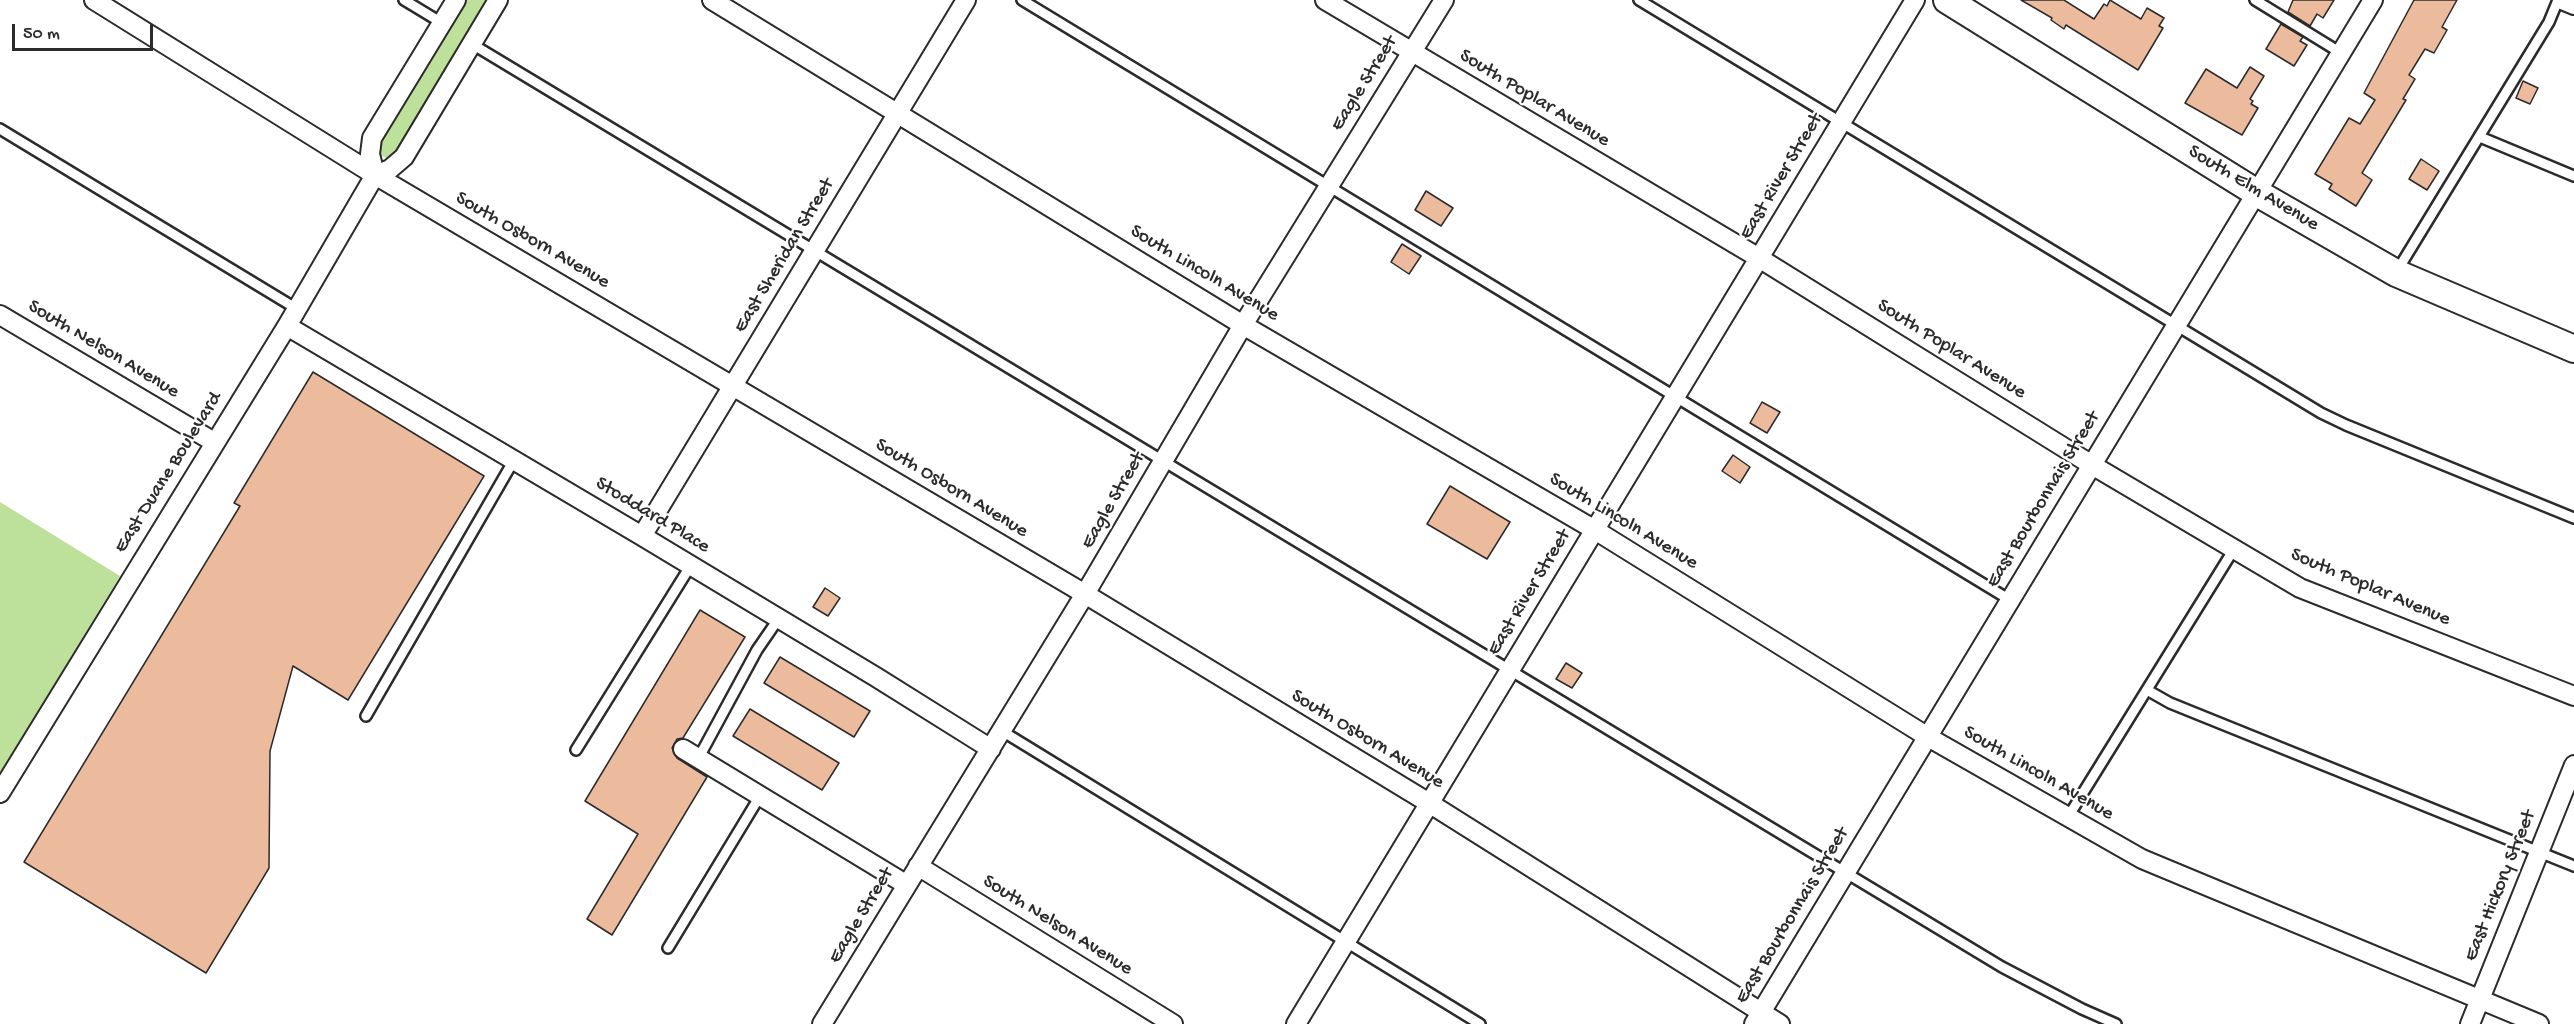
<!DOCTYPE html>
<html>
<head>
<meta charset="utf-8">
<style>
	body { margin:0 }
	#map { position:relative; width:2574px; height:1024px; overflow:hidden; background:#fff; font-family:"Gochi Hand",sans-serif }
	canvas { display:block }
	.scale { position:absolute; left:12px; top:24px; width:141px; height:27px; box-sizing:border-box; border:3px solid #2b2b2b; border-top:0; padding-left:8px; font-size:18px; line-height:21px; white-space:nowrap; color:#2b2b2b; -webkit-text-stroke:4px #fff; paint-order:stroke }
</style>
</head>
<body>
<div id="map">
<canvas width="2574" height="1024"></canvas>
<div class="scale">50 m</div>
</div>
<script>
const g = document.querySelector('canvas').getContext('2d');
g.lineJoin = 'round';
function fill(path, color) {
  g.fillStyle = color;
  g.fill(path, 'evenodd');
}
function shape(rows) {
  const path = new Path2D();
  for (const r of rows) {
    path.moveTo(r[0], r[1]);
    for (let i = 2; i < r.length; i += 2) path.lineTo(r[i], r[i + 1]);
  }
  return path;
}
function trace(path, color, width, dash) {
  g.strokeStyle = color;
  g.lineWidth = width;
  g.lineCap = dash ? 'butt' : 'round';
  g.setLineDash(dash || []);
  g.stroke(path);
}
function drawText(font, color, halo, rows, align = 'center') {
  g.font = font + ' "Gochi Hand",sans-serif';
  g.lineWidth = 4.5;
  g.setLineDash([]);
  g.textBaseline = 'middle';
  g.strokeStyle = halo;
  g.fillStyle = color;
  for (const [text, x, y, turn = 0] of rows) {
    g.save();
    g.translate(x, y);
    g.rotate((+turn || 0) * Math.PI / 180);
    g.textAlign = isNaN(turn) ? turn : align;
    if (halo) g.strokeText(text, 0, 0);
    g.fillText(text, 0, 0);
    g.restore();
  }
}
const green = shape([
	[466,0,488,0,393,158,386,158,378,154,377,147],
	[0,502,120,576,1,773,0,773]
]);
const building = shape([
	[2021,0,2064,0,2094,19,2104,4,2107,6,2110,0,2141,19,2147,8,2164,18,2159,26,2163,28,2138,70,2066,25,2064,29,2051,20,2052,18,2021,0],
	[2293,0,2334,0,2323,18,2317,14,2310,26,2288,12,2293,0],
	[2414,0,2457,0,2442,27,2447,30,2434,53,2425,49,2409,75,2415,79,2403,99,2406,100,2362,173,2372,180,2356,206,2329,189,2332,184,2315,174,2349,118,2360,124,2375,100,2364,93,2414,0],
	[2281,24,2303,37,2300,41,2307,45,2294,66,2266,49,2281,24],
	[2250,67,2264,76,2250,99,2253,101,2251,104,2258,108,2242,135,2185,103,2206,69,2237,88,2250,67],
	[2523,81,2538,88,2530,104,2516,98,2523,81],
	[2421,159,2439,171,2427,190,2409,179,2421,159],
	[1426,191,1453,208,1441,226,1415,210,1426,191],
	[1402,244,1421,256,1409,274,1391,262,1402,244],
	[313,372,484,476,348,700,293,666,270,751,269,868,206,973,24,862,240,506,234,503,313,372],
	[1762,402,1780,412,1767,433,1750,423,1762,402],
	[1733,455,1750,467,1740,483,1722,471,1733,455],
	[1450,486,1510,522,1487,559,1427,524,1450,486],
	[825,588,840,598,828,616,813,607,825,588],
	[700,610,745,637,683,738,677,739,672,748,677,758,707,777,612,935,587,919,638,834,585,801,700,610],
	[780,657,870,711,854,737,764,683,780,657],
	[1566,663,1582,673,1572,688,1556,679,1566,663],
	[750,709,839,763,822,790,733,736,750,709]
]);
const lane = shape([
	[404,0,442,23],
	[1022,0,2010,600],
	[1639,0,2321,413,2346,425,2574,518],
	[2255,0,2341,53],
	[472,44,2002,967,2082,1009,2116,1024],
	[0,129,297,309],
	[2480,137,2574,176],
	[2397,271,2549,22,2558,0],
	[2147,690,2170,703,2574,866],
	[366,716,514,460],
	[1002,731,1480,1024],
	[576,750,691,565],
	[698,759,757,650,779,618],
	[2068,817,2234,549],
	[668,948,760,796]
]);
const street = shape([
	[94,0,375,175,1085,594,1429,803,1780,1024],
	[712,0,1243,325,1595,530,1928,737,2142,859,2539,1024],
	[1325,0,1759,258,2092,465,2300,588,2574,696],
	[2562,0,2574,5],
	[375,175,370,154,372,138,456,0],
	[0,315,214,442],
	[287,326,642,536,876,677,991,749],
	[642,536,966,0],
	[683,749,907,885],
	[0,793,287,326,375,175,390,169,404,157,498,0],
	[918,866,1173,1024],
	[822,1024,1085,594,1243,325,1444,0],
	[1296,1024,1915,0],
	[1754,1024,2373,0],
	[2470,1024,2574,765]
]);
const secondary = shape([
	[1947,0,2257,193,2396,273,2574,349]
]);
const streetNames = [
	["Eagle Street",1365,84,-58],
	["South Poplar Avenue",1534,99,31],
	["East River Street",1782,177,-59],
	["South Elm Avenue",2253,189,31],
	["South Osborn Avenue",532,241,30],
	["East Sheridan Street",785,256,-59],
	["South Lincoln Avenue",1204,274,31],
	["South Nelson Avenue",103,350,31],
	["South Poplar Avenue",1951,350,32],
	["East Duane Boulevard",169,473,-58],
	["South Osborn Avenue",951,489,31],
	["East Bourbonnais Street",2044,500,-59],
	["Eagle Street",1114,501,-60],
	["Stoddard Place",652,516,31],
	["South Lincoln Avenue",1623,522,31],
	["South Poplar Avenue",2370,588,23],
	["East River Street",1530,593,-59],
	["South Osborn Avenue",1367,740,31],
	["South Lincoln Avenue",2038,774,30],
	["East Hickory Street",2501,886,-68],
	["Eagle Street",862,916,-59],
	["East Bourbonnais Street",1793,916,-59],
	["South Nelson Avenue",1057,926,32]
];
fill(green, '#bde09a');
fill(building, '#ecbb9d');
trace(building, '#2b2b2b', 1.5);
trace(lane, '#2b2b2b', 14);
trace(street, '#2b2b2b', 22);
trace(secondary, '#2b2b2b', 30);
trace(lane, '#fff', 9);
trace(street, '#fff', 18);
trace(secondary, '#fff', 26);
drawText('20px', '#2b2b2b', '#fff', streetNames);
</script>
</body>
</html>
